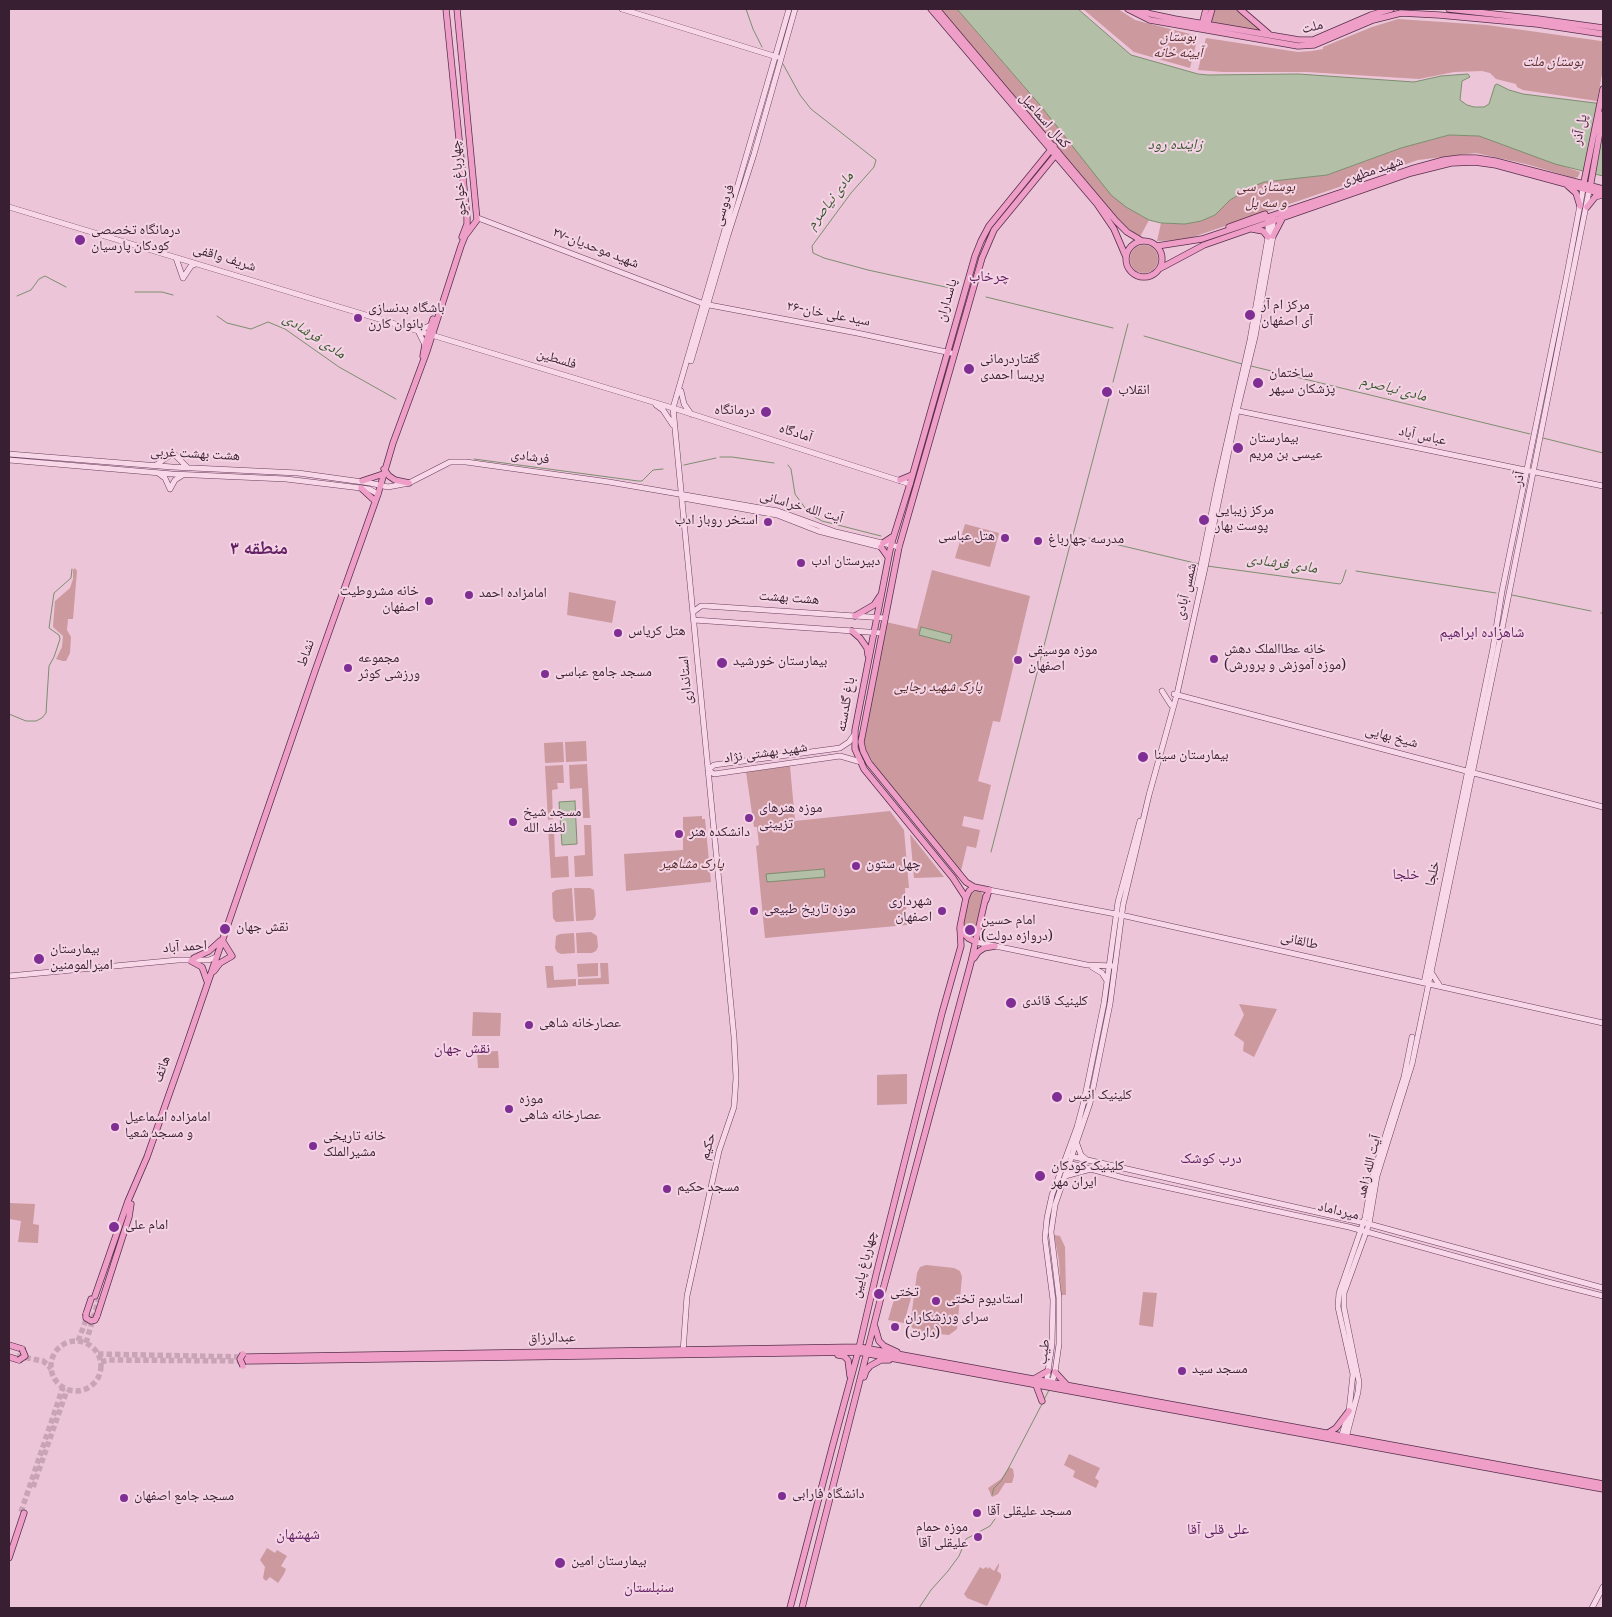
<!DOCTYPE html>
<html>
<head>
<meta charset="utf-8">
<style>
	body { margin:0 }
	#map { position:relative; width:1612px; height:1617px; overflow:hidden; background:#edc5d9; font-family:Georgia,serif }
	canvas { display:block }
	.frame { position:absolute; inset:0; border:10px solid #381f31; pointer-events:none }
</style>
</head>
<body>
<div id="map">
<canvas width="1612" height="1617"></canvas>
<div class="frame"></div>
</div>
<script>
const g = document.querySelector('canvas').getContext('2d');
g.lineJoin = 'round';
function fill(path, color) {
  g.fillStyle = color;
  g.fill(path, 'evenodd');
}
function shape(rows) {
  const path = new Path2D();
  for (const r of rows) {
    if (r.length === 3) {
      path.moveTo(r[0] + r[2], r[1]);
      path.arc(r[0], r[1], r[2], 0, 2 * Math.PI);
      continue;
    }
    path.moveTo(r[0], r[1]);
    for (let i = 2; i < r.length; i += 2) path.lineTo(r[i], r[i + 1]);
  }
  return path;
}
function trace(path, color, width, dash) {
  g.strokeStyle = color;
  g.lineWidth = width;
  g.lineCap = dash ? 'butt' : 'round';
  g.setLineDash(dash || []);
  g.stroke(path);
}
function drawText(font, color, halo, rows, align = 'center') {
  g.font = font + ' Georgia,"Noto Naskh Arabic",serif';
  g.lineWidth = 4;
  g.setLineDash([]);
  g.textBaseline = 'middle';
  g.strokeStyle = halo;
  g.fillStyle = color;
  for (const [text, x, y, turn = 0] of rows) {
    g.save();
    g.translate(x, y);
    g.rotate((+turn || 0) * Math.PI / 180);
    g.textAlign = isNaN(turn) ? turn : align;
    if (halo) g.strokeText(text, 0, 0);
    g.fillText(text, 0, 0);
    g.restore();
  }
}
const green = shape([
	[939,9,957,9,1040,105,1126,207,1149,220,1140,237,1122,224],
	[1083,9,1118,9,1135,20,1198,36,1190,68,1134,52],
	[1214,9,1237,9,1264,32,1211,22],
	[1398,19,1487,25,1601,41,1603,42,1603,69,1597,101,1523,90,1517,87,1516,84,1496,79,1490,73,1482,71,1454,72,1419,79,1307,72,1223,72,1198,70,1206,38,1298,52,1312,51,1323,49,1323,47,1372,27],
	[1449,135,1479,136,1580,172,1578,177,1574,178,1526,164,1476,153,1418,160,1193,237,1183,240,1157,241,1161,223,1185,224,1201,221,1215,215,1230,200,1252,187,1264,182,1327,175,1401,148],
	[1144,259,14],
	[965,524,999,533,990,567,955,558],
	[75,568,77,571,73,619,68,619,67,630,71,637,70,653,66,661,63,661,56,659,62,647,63,636,53,627,55,601,70,588,73,579,73,570],
	[932,570,1030,596,1000,722,993,721,978,781,991,785,983,820,964,816,962,826,980,830,976,848,967,846,961,871,875,766,867,752,864,740,886,622,917,629],
	[569,592,616,601,612,623,567,615],
	[586,741,587,761,566,762,565,742],
	[563,742,564,762,545,763,544,743],
	[587,764,590,818,583,818,582,788,570,789,569,765],
	[563,765,564,783,557,783,558,789,552,790,553,819,548,820,545,766],
	[790,766,795,821,890,811,904,830,909,888,905,888,907,925,765,938,756,846,759,845,757,827,754,827,746,772],
	[702,816,702,819,705,819,711,882,626,891,624,854,683,850,683,817],
	[584,825,591,825,593,876,575,877,574,856,585,855],
	[548,827,554,827,555,857,568,856,569,877,551,878],
	[910,834,944,877,914,878],
	[572,888,574,921,556,922,553,918,552,893,556,890],
	[574,888,590,888,594,890,596,915,593,920,576,921],
	[976,890,980,891,984,896,978,925,974,929,966,929,963,925,969,896],
	[591,932,597,936,598,947,596,951,592,953,577,953,576,933],
	[574,933,575,953,561,954,557,952,555,948,556,936,560,934],
	[598,963,598,976,578,977,577,964],
	[600,963,608,963,609,984,578,985,578,979,601,978],
	[545,966,553,966,554,980,576,979,576,986,547,988],
	[1239,1004,1277,1009,1254,1057,1243,1051,1244,1042,1234,1035,1244,1015],
	[473,1012,501,1013,500,1036,472,1036],
	[498,1051,499,1068,478,1068,477,1052],
	[907,1074,907,1104,877,1105,877,1075],
	[9,1203,35,1204,33,1224,39,1225,38,1243,18,1242,21,1221,9,1219],
	[1054,1235,1060,1236,1065,1247,1066,1295,1061,1295,1059,1261],
	[926,1265,954,1268,960,1271,962,1277,957,1329,949,1335,917,1332,910,1326,917,1273,920,1267],
	[1143,1292,1157,1293,1153,1327,1139,1325],
	[896,1293,911,1298,904,1323,888,1320],
	[1069,1454,1100,1468,1095,1478,1099,1481,1096,1488,1073,1477,1075,1471,1064,1465],
	[1009,1467,1013,1469,1014,1476,1012,1483,1005,1483,998,1494,992,1497,988,1488,1001,1479],
	[267,1548,275,1553,277,1550,287,1556,281,1566,286,1569,284,1574,278,1583,270,1577,266,1581,263,1578,265,1567,260,1560],
	[999,1563,999,1566,997,1571,1001,1574,1001,1578,987,1606,967,1598,964,1594,980,1567,983,1569,986,1567,988,1569,989,1567,994,1571]
]);
const water = shape([
	[957,9,1078,9,1131,55,1198,74,1208,75,1298,74,1414,82,1441,76,1468,74,1470,77,1462,81,1460,100,1467,105,1474,107,1484,107,1489,104,1495,85,1497,84,1509,90,1523,94,1603,104,1603,176,1555,164,1479,136,1449,135,1401,148,1327,175,1264,182,1252,187,1230,200,1215,215,1201,221,1185,224,1161,223,1149,220,1126,207,1111,195,1040,105,957,9],
	[921,627,952,635,950,643,919,635,921,627],
	[575,801,577,844,562,845,559,802,575,801],
	[824,869,825,877,767,882,766,874,824,869]
]);
const stream = shape([
	[746,9,753,29,762,47],
	[783,64,800,95,811,109,876,160,874,167,851,193,812,246,813,253,824,258,868,270,950,288],
	[135,292,162,292,173,295],
	[17,296,31,290,39,279,45,276,66,287],
	[986,297,1113,328],
	[217,316,227,323,251,329,268,322,285,329,339,367,396,399],
	[1144,336,1242,364],
	[1251,366,1530,434],
	[1113,382,1128,324],
	[1543,438,1603,453],
	[720,457,732,457,774,463],
	[474,459,638,481,642,481,653,470,663,469],
	[684,465,716,458],
	[788,465,791,469,795,494,808,512,815,517,822,521,881,536],
	[1073,535,1112,387],
	[1089,538,1199,564],
	[1207,566,1340,584,1342,582,1346,570],
	[1356,571,1496,593],
	[1512,595,1591,611],
	[1601,613,1603,613],
	[9,714,26,721,36,721,42,718,46,713,49,666,54,657,60,639,59,635,49,628,54,593,71,578,72,569],
	[991,852,1072,537],
	[1045,1398,1049,1390],
	[992,1495,994,1488,1001,1481,1007,1471,1042,1404],
	[919,1608,931,1590,948,1571,959,1556,966,1539,990,1526,995,1519]
]);
const primaryTunnel = shape([
	[76,1366,25],
	[78,1341,88,1315],
	[86,1343,99,1298],
	[98,1354,244,1357],
	[17,1356,43,1361,48,1365,51,1369],
	[101,1362,108,1360,244,1361],
	[33,1487,67,1390],
	[21,1512,63,1387]
]);
const secondary = shape([
	[622,9,777,57],
	[9,207,676,409,910,484],
	[478,218,704,304,857,333,951,353],
	[176,258,183,278],
	[183,278,191,266,196,264],
	[425,345,418,331,431,325],
	[691,361,728,235,754,154,795,9],
	[681,391,684,404,691,414],
	[656,405,663,410,673,425],
	[1234,410,1603,486],
	[9,454,172,467,298,473,370,483,388,487,409,483,450,462,466,462,609,482,778,511,836,532,899,547],
	[9,460,172,474,286,479,369,489,378,494],
	[156,465,173,453,187,467],
	[158,473,165,478,170,489],
	[170,489,175,480,183,475],
	[683,498,777,515,818,531,881,547],
	[1197,585,1217,486,1250,340,1268,237,1268,221],
	[693,612,701,606,706,606,885,618],
	[694,620,882,633],
	[1162,691,1171,705],
	[1174,694,1603,807],
	[854,735,849,742,840,748,714,765,708,770,714,774,840,756,861,762],
	[989,890,1121,915,1603,1023],
	[976,942,1087,965,1113,966],
	[1092,967,1102,973,1107,981],
	[1431,972,1440,986],
	[9,976,178,960,209,960,216,957],
	[1424,983,1493,648,1502,591,1567,274,1583,189],
	[1077,1144,1081,1155,1087,1160],
	[1070,1156,1369,1224,1603,1288],
	[1068,1163,1124,1178,1349,1227,1548,1282,1603,1296],
	[1065,1176,1091,1169],
	[683,1352,687,1296,719,1151,734,1107,736,1078,734,1037,673,408,789,9],
	[1049,1382,1053,1379,1055,1372,1059,1344,1059,1298,1051,1232,1055,1205,1090,1103,1110,1004,1123,905,1149,795,1177,694,1205,568,1237,411,1255,337,1273,236,1273,219],
	[1049,1382,1047,1378,1052,1344,1053,1300,1045,1238,1047,1218,1052,1195,1077,1127,1084,1101,1104,1003,1118,902,1140,821],
	[1341,1438,1349,1411,1353,1374,1338,1307,1339,1293,1365,1218,1372,1178,1404,1077,1412,1037],
	[1346,1438,1358,1392,1359,1382,1344,1308,1344,1293,1369,1224,1377,1176,1412,1064,1498,649,1589,191],
	[1592,1608,1603,1587]
]);
const primary = shape([
	[446,9,467,218,467,224,462,237],
	[931,9,1097,204,1114,229,1126,257],
	[937,9,1116,221,1127,232,1142,241],
	[1128,9,1150,20,1298,46,1314,45,1373,20,1401,13,1439,15,1537,24,1603,34],
	[1137,9,1151,14,1175,19,1299,40,1313,40,1371,15,1391,9],
	[1240,9,1269,34],
	[1449,9,1538,19,1603,28],
	[1202,25,1206,9],
	[1207,26,1212,9],
	[1568,186,1576,193,1580,206],
	[1583,187,1603,89],
	[1590,188,1603,114],
	[1587,207,1595,197,1602,195],
	[1229,227,1265,214],
	[1252,229,1263,231,1268,237],
	[1273,236,1283,217],
	[1144,259,18],
	[1157,246,1202,239,1411,169,1444,160,1460,158,1476,158,1495,161,1603,189],
	[1159,269,1204,245,1411,173,1451,163,1475,162,1496,165,1603,194],
	[423,356,425,345,433,319],
	[384,469,389,476,395,480,409,483],
	[900,480,912,475],
	[362,481,383,474],
	[361,488,375,501],
	[883,543,892,537],
	[881,547,888,557],
	[855,616,874,605,880,596],
	[852,631,860,638,867,648,868,655],
	[966,898,953,878,864,769,855,749,855,730,891,545,910,484,975,256,981,241,989,226,1054,146],
	[986,900,989,890,974,887,966,882,869,763,863,751,861,742,899,547,982,258,994,230,1058,152],
	[961,923,961,927,968,932,975,931,979,927],
	[960,929,968,938,976,942],
	[194,958,209,951,220,941],
	[974,958,978,952,984,948,995,946],
	[191,961,202,967,207,981],
	[214,971,220,963,232,956,222,940],
	[95,1296,128,1201,147,1157,184,1052,315,671,378,494,393,443,427,351,461,246,465,236,477,220,457,9],
	[86,1314,91,1299],
	[97,1316,129,1217,131,1204],
	[875,1327,879,1341,884,1346,897,1352],
	[9,1345,22,1349],
	[838,1355,844,1356,848,1360,850,1376],
	[9,1357,19,1360],
	[246,1357,859,1347,1603,1484],
	[246,1361,858,1352,1603,1489],
	[1055,1372,1067,1385],
	[864,1377,866,1371,870,1366,881,1360,889,1360],
	[1034,1379,1048,1371],
	[1036,1385,1042,1401],
	[1328,1433,1336,1428,1349,1411],
	[9,1558,24,1513],
	[790,1608,832,1448,858,1352,876,1275,942,1013,961,946,960,927,966,898,969,891,974,887],
	[802,1608,881,1297,971,962,986,896]
]);
const primaryBridge = shape([
	[86,1314,86,1318,91,1321,95,1320,97,1316],
	[19,1360,25,1356,22,1349],
	[243,1366,240,1359,243,1354]
]);
const markers = [
	[80,240,6,"#7f2e94"],
	[1250,315,6,"#7f2e94"],
	[358,318,5,"#7f2e94"],
	[969,369,6,"#7f2e94"],
	[1258,383,6,"#7f2e94"],
	[1107,392,6,"#7f2e94"],
	[766,412,6,"#7f2e94"],
	[1238,448,6,"#7f2e94"],
	[1204,520,6,"#7f2e94"],
	[768,522,5,"#7f2e94"],
	[1005,538,5,"#7f2e94"],
	[1038,541,5,"#7f2e94"],
	[801,563,5,"#7f2e94"],
	[469,595,5,"#7f2e94"],
	[429,601,5,"#7f2e94"],
	[618,633,5,"#7f2e94"],
	[1214,659,5,"#7f2e94"],
	[1018,660,5,"#7f2e94"],
	[722,663,6,"#7f2e94"],
	[348,668,5,"#7f2e94"],
	[545,674,5,"#7f2e94"],
	[1143,757,6,"#7f2e94"],
	[749,818,5,"#7f2e94"],
	[513,822,5,"#7f2e94"],
	[679,834,5,"#7f2e94"],
	[856,866,5,"#7f2e94"],
	[754,911,5,"#7f2e94"],
	[942,911,5,"#7f2e94"],
	[225,929,6,"#7f2e94"],
	[970,930,6,"#7f2e94"],
	[39,959,6,"#7f2e94"],
	[1011,1003,6,"#7f2e94"],
	[529,1025,5,"#7f2e94"],
	[1057,1097,6,"#7f2e94"],
	[509,1109,5,"#7f2e94"],
	[115,1127,5,"#7f2e94"],
	[313,1146,5,"#7f2e94"],
	[1040,1176,6,"#7f2e94"],
	[667,1189,5,"#7f2e94"],
	[114,1227,6,"#7f2e94"],
	[879,1294,6,"#7f2e94"],
	[936,1301,5,"#7f2e94"],
	[895,1327,5,"#7f2e94"],
	[1182,1371,5,"#7f2e94"],
	[782,1496,5,"#7f2e94"],
	[124,1498,5,"#7f2e94"],
	[977,1513,5,"#7f2e94"],
	[978,1537,5,"#7f2e94"],
	[560,1563,6,"#7f2e94"]
];
const streetNames = [
	["ملت",1313,29,-14],
	["کمال اسماعیل",1043,122,49],
	["پل آذر",1582,130,-78],
	["شهید مطهری",1373,173,-19],
	["چهارباغ خواجو",461,178,-95],
	["فردوسی",726,206,-72],
	["۲۷-شهید موحدیان",595,250,21],
	["شریف واقفی",224,260,17],
	["پاسداران",949,301,-74],
	["۲۶-سید علی خان",828,316,11],
	["فلسطین",556,361,17],
	["آمادگاه",795,435,18],
	["عباس آباد",1422,438,12],
	["هشت بهشت غربی",195,456,3],
	["فرشادی",530,459,8],
	["آذر",1521,479,-79],
	["آیت الله خراسانی",801,509,16],
	["شمس آبادی",1188,592,-77],
	["هشت بهشت",789,600,4],
	["نشاط",308,654,-70],
	["استانداری",688,680,-95],
	["باغ گلدسته",848,705,-80],
	["شیخ بهایی",1391,739,15],
	["شهید بهشتی نژاد",766,755,-8],
	["خلجا",1435,874,-78],
	["طالقانی",1299,943,13],
	["احمد آباد",185,949,-4],
	["هاتف",164,1070,-71],
	["حکیم",710,1147,-74],
	["آیت الله زاهد",1371,1167,-76],
	["میرداماد",1338,1213,13],
	["چهارباغ پایین",866,1265,-76],
	["عبدالرزاق",552,1340,-1],
	["طیب",1046,1352,-83]
];
const parkNames = [
	["بوستان",1178,39],
	["آیینه خانه",1178,55],
	["بوستان ملت",1553,64],
	["بوستان سی",1266,189],
	["و سه پل",1266,205],
	["پارک شهید رجایی",938,689],
	["پارک مشاهیر",692,866]
];
const poiNames = [
	["درمانگاه تخصصی",91,232],
	["کودکان پارسیان",91,248],
	["مرکز ام آر",1261,307],
	["آی اصفهان",1261,323],
	["باشگاه بدنسازی",368,310],
	["بانوان کارن",368,326],
	["گفتاردرمانی",980,361],
	["پریسا احمدی",980,377],
	["ساختمان",1269,375],
	["پزشکان سپهر",1269,391],
	["انقلاب",1118,392],
	["درمانگاه",755,412,"right"],
	["بیمارستان",1249,440],
	["عیسی بن مریم",1249,456],
	["مرکز زیبایی",1215,512],
	["پوست بهار",1215,528],
	["استخر روباز ادب",758,522,"right"],
	["هتل عباسی",995,538,"right"],
	["مدرسه چهارباغ",1048,541],
	["دبیرستان ادب",811,563],
	["خانه مشروطیت",419,593,"right"],
	["اصفهان",419,609,"right"],
	["امامزاده احمد",479,595],
	["هتل کریاس",628,633],
	["خانه عطاالملک دهش",1224,651],
	["(موزه آموزش و پرورش)",1224,667],
	["موزه موسیقی",1028,652],
	["اصفهان",1028,668],
	["مجموعه",358,660],
	["ورزشی کوثر",358,676],
	["بیمارستان خورشید",733,663],
	["مسجد جامع عباسی",555,674],
	["بیمارستان سینا",1154,757],
	["موزه هنرهای",759,810],
	["تزیینی",759,826],
	["مسجد شیخ",523,814],
	["لطف الله",523,830],
	["دانشکده هنر",689,834],
	["چهل ستون",866,866],
	["شهرداری",932,903,"right"],
	["اصفهان",932,919,"right"],
	["موزه تاریخ طبیعی",764,911],
	["امام حسین",981,922],
	["(دروازه دولت)",981,938],
	["نقش جهان",236,929],
	["بیمارستان",50,951],
	["امیرالمومنین",50,967],
	["کلینیک قائدی",1022,1003],
	["عصارخانه شاهی",539,1025],
	["کلینیک انیس",1068,1097],
	["موزه",519,1101],
	["عصارخانه شاهی",519,1117],
	["امامزاده اسماعیل",125,1119],
	["و مسجد شعیا",125,1135],
	["خانه تاریخی",323,1138],
	["مشیرالملک",323,1154],
	["کلینیک کودکان",1051,1168],
	["ایران مهر",1051,1184],
	["مسجد حکیم",677,1189],
	["امام علی",125,1227],
	["تختی",890,1294],
	["استادیوم تختی",946,1301],
	["سرای ورزشکاران",905,1319],
	["(دارت)",905,1335],
	["مسجد سید",1192,1371],
	["دانشگاه فارابی",792,1496],
	["مسجد جامع اصفهان",134,1498],
	["مسجد علیقلی آقا",987,1513],
	["موزه حمام",968,1529,"right"],
	["علیقلی آقا",968,1545,"right"],
	["بیمارستان امین",571,1563]
];
const waterNames = [
	["زاینده رود",1175,147],
	["مادی نیاصرم",832,202,-53],
	["مادی فرشادی",313,338,33],
	["مادی نیاصرم",1393,391,14],
	["مادی فرشادی",1282,566,8]
];
const neighbourhoodNames = [
	["چرخاب",989,279],
	["شاهزاده ابراهیم",1482,635],
	["خلجا",1406,877],
	["نقش جهان",462,1051],
	["درب کوشک",1211,1161],
	["علی قلی آقا",1218,1532],
	["شهشهان",298,1537],
	["سنبلستان",649,1590]
];
const districtNames = [
	["منطقه ۳",259,552]
];
fill(green, '#cb999e');
fill(water, '#b3c0a7');
trace(water, '#7c8e6e', 1);
trace(stream, '#7c8e6e', 1);
trace(primaryTunnel, '#c9a4b7', 5.5, [5.5, 3]);
trace(secondary, '#693f5d', 6);
trace(primary, '#55304b', 7);
trace(secondary, '#f8d8e8', 5);
trace(primary, '#ef9ec8', 5.5);
trace(primaryBridge, '#55304b', 7, []);
trace(primaryBridge, '#ef9ec8', 5.5);
for (const [x, y, r, color] of markers) {
  const dot = new Path2D();
  dot.arc(x, y, r, 0, 2 * Math.PI);
  g.fillStyle = color;
  g.fill(dot);
  trace(dot, '#f4d4e4', 2);
}
drawText('14px', '#381f31', '#f4d4e4', streetNames);
drawText('italic 14px', '#542826', '#f4d4e4', parkNames);
drawText('14px', '#381f31', '#f4d4e4', poiNames, 'left');
drawText('italic 15px', '#3a572f', '#f4d4e4', waterNames);
drawText('15px', '#632063', '#f4d4e4', neighbourhoodNames);
drawText('bold 19px', '#632063', '#f4d4e4', districtNames);
</script>
</body>
</html>
